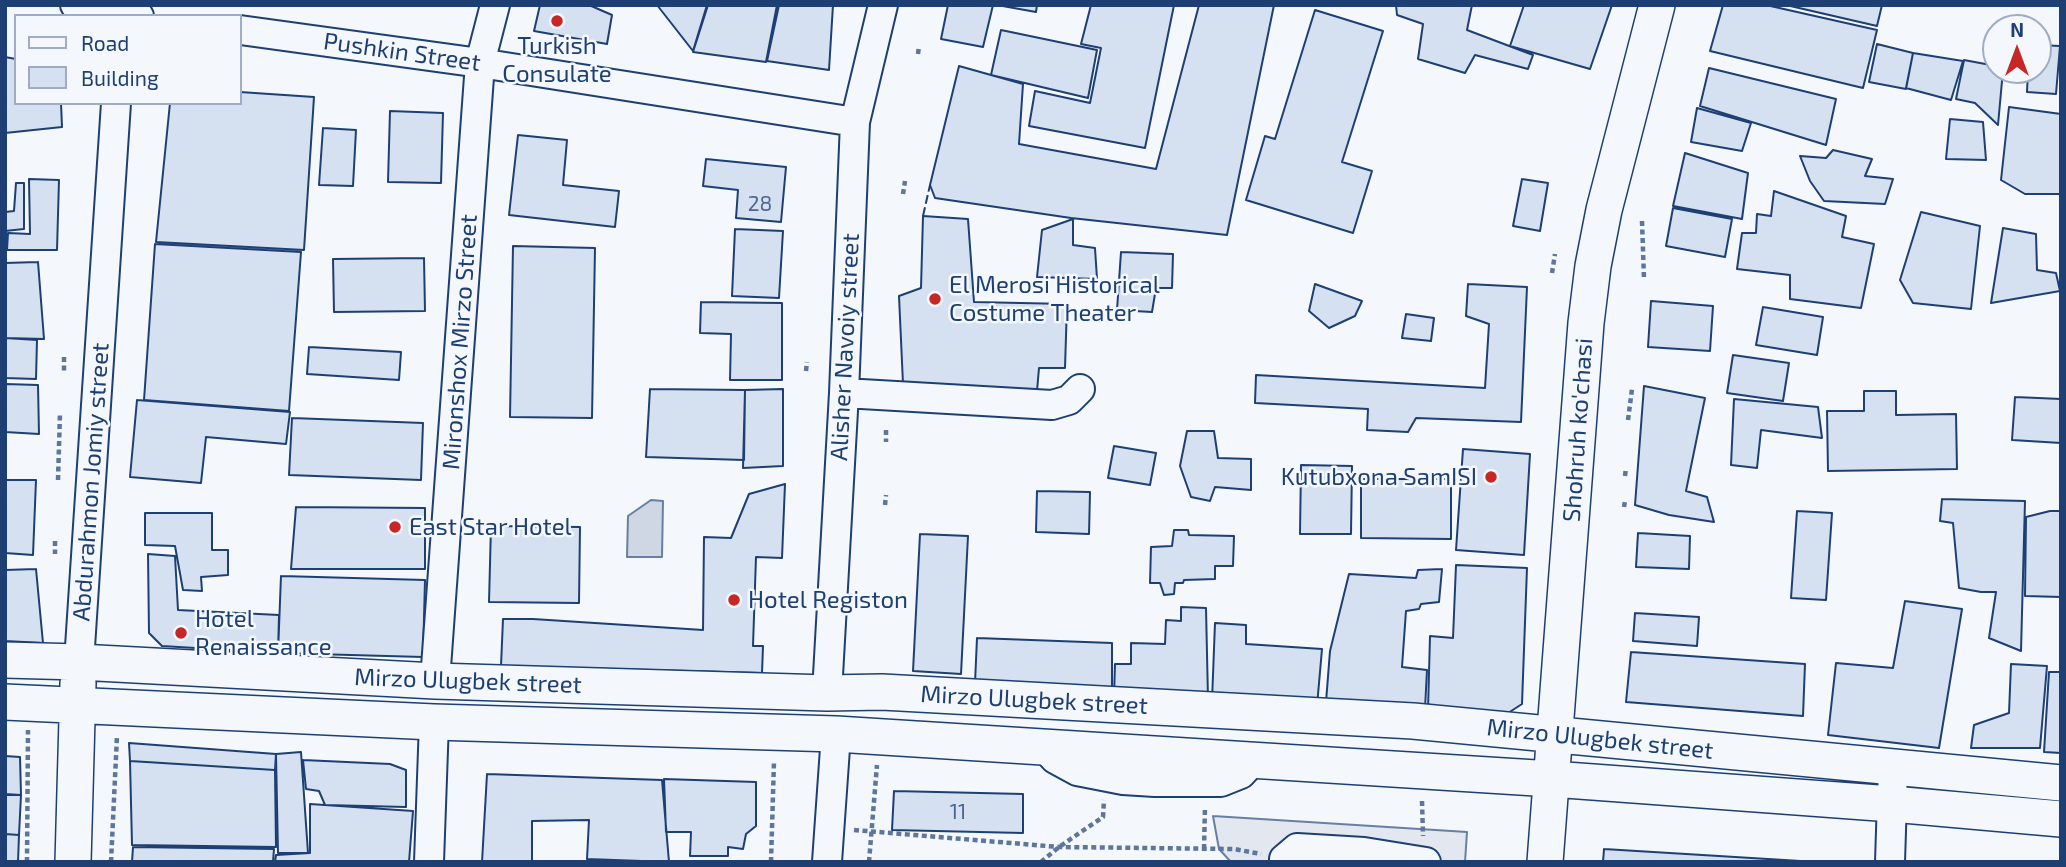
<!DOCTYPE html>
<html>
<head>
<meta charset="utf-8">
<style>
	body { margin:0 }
	#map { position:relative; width:2066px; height:867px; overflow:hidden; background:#f4f7fb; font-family:"Exo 2",sans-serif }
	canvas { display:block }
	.frame { position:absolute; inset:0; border:7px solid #1d3f73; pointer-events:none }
	.legend { position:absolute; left:14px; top:14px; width:228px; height:91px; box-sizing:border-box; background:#f4f7fb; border:2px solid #9eadc5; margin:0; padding:9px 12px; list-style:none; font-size:21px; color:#1d3f73 }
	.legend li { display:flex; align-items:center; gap:14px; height:35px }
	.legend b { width:35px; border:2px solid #9eadc5 }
	.north { position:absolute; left:1982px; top:14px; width:70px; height:70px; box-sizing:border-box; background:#f4f7fb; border:2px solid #9eadc5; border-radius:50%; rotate:0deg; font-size:19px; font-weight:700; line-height:28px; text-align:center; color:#1d3f73 }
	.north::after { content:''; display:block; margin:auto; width:24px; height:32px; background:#c62828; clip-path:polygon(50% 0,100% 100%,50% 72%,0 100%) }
</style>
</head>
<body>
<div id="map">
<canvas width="2066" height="867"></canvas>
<div class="frame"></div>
<ul class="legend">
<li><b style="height:9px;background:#f4f7fb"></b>Road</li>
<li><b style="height:19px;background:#d5e0f0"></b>Building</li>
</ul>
<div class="north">N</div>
</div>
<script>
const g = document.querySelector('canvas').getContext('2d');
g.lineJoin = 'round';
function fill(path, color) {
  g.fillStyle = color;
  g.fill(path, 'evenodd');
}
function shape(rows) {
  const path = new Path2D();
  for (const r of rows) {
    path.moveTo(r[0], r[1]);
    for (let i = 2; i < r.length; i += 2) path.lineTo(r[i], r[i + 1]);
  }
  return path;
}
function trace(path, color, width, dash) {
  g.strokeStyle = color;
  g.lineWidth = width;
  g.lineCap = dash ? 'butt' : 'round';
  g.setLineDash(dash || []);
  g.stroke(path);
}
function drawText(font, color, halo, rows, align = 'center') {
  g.font = font + ' "Exo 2",sans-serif';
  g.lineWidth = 5;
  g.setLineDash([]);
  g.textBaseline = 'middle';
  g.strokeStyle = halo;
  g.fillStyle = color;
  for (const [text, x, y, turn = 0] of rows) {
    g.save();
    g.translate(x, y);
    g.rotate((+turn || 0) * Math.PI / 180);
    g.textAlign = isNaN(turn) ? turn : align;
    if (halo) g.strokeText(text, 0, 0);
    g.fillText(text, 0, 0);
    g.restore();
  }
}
const parking = shape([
	[1213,816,1467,832,1465,862,1231,862,1219,849,1213,816]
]);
const water = shape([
	[651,500,663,501,662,557,627,557,628,516,651,500]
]);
const building = shape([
	[540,5,589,5,612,15,607,44,534,31,540,5],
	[657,5,707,5,693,51,657,5],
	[708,5,777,5,766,62,693,52,708,5],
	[779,5,833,5,829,70,767,61,779,5],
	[948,5,993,5,983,47,941,39,948,5],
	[997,5,1037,5,1036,12,997,5],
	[1091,5,1174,5,1145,148,1029,126,1035,91,1090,103,1101,48,1081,44,1091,5],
	[1199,5,1274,5,1227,235,1071,218,935,198,930,185,959,66,1023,84,1019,144,1156,169,1199,5],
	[1396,5,1472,5,1467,30,1533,55,1528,69,1475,55,1465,73,1418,59,1423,24,1397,15,1396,5],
	[1524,5,1612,5,1590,69,1510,46,1524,5],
	[1723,5,1766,5,1877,30,1863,88,1710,51,1723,5],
	[1786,5,1882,5,1877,26,1786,5],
	[1315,10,1383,31,1342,162,1372,171,1353,233,1246,200,1265,136,1275,139,1315,10],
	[1001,30,1097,50,1088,98,991,75,1001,30],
	[1877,44,1913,53,1906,89,1869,82,1877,44],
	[2038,45,2060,46,2056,94,2027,92,2028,70,2038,70,2038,45],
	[1913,53,1963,61,1951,100,1906,88,1913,53],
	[5,57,16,59,16,103,61,103,62,127,5,133,5,57],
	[1964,60,1996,66,1996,70,2003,70,1998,125,1975,103,1956,99,1964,60],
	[1709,68,1836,99,1826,145,1700,106,1709,68],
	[240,92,314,97,304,250,156,242,170,103,240,103,240,92],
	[2009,107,2061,114,2061,194,2025,194,2001,180,2009,107],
	[1697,108,1751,123,1742,151,1691,142,1697,108],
	[390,111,443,113,441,183,388,182,390,111],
	[1950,119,1983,122,1986,160,1946,159,1950,119],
	[323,128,356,130,353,186,319,185,323,128],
	[518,135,567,140,563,185,619,191,615,227,509,215,518,135],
	[1833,150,1872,159,1865,176,1893,179,1885,204,1824,201,1810,181,1800,156,1826,158,1833,150],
	[1685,153,1748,173,1742,219,1673,206,1685,153],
	[706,159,786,167,781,222,736,218,738,190,703,186,706,159],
	[29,179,59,180,57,250,7,250,8,233,30,234,29,179],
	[1522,179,1548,183,1540,231,1513,226,1522,179],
	[16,183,24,183,24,229,5,231,5,212,14,211,16,183],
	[1774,191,1846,216,1842,237,1874,244,1861,308,1790,299,1790,275,1737,269,1742,233,1756,233,1757,214,1771,216,1774,191],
	[1673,208,1732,219,1725,257,1666,246,1673,208],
	[1921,212,1980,226,1971,309,1913,303,1900,280,1921,212],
	[923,216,968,219,974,302,1067,304,1065,368,1039,368,1037,391,903,384,899,296,921,288,923,216],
	[1073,219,1073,245,1095,248,1097,279,1037,277,1042,230,1073,219],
	[2003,228,2036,234,2037,270,2056,273,2060,291,1991,303,2003,228],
	[735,229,783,231,779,298,732,296,735,229],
	[155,244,301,252,289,411,144,400,155,244],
	[513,246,595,248,592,418,510,417,513,246],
	[1121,252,1173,254,1172,288,1156,288,1152,312,1117,310,1121,252],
	[424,258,425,311,334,312,333,259,424,258],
	[38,262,44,339,5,338,5,263,38,262],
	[1315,284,1362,301,1355,316,1329,328,1309,311,1315,284],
	[1468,284,1527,287,1521,422,1416,418,1408,432,1367,430,1368,409,1255,403,1256,375,1485,388,1489,324,1466,316,1468,284],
	[1651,301,1713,306,1710,351,1648,347,1651,301],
	[701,302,782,303,782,380,730,380,731,334,700,333,701,302],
	[1763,307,1823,317,1817,355,1756,345,1763,307],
	[1406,314,1434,318,1431,341,1402,338,1406,314],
	[5,338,37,340,36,379,5,378,5,338],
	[309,347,401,352,399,380,307,374,309,347],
	[1733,355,1789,363,1783,401,1727,393,1733,355],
	[5,384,38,385,39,434,5,432,5,384],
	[1644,386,1705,398,1686,491,1707,497,1714,522,1669,515,1635,505,1644,386],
	[650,389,745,390,744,460,646,457,650,389],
	[783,389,783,466,743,468,745,390,783,389],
	[1864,391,1896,391,1896,415,1956,414,1957,469,1828,471,1827,411,1864,411,1864,391],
	[2015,397,2061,399,2061,443,2012,440,2015,397],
	[1734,399,1818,407,1822,438,1761,430,1757,468,1731,465,1734,399],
	[137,400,290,412,286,444,206,437,201,483,130,477,137,400],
	[292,418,423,423,421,480,289,475,292,418],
	[1187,431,1214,431,1218,458,1251,459,1251,490,1215,487,1210,501,1191,497,1180,466,1187,431],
	[1114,446,1156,453,1150,485,1108,478,1114,446],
	[1463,449,1530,454,1524,555,1456,550,1463,449],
	[1301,465,1352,466,1351,534,1300,534,1301,465],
	[1361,479,1451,479,1451,539,1361,538,1361,479],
	[5,480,36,480,33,555,5,553,5,480],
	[785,484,782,558,756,557,753,646,763,646,762,673,501,666,503,619,533,619,703,630,704,537,731,538,749,494,785,484],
	[1037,491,1090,492,1089,534,1036,532,1037,491],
	[1942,499,2025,501,2021,651,1989,638,1996,592,1981,592,1959,588,1953,523,1940,521,1942,499],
	[296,507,425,508,425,569,291,569,296,507],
	[1797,511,1832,513,1826,600,1791,598,1797,511],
	[2050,511,2061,511,2061,597,2025,596,2026,517,2050,511],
	[145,513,212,513,212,550,228,550,228,575,201,577,202,591,183,590,175,546,145,545,145,513],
	[491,526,580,527,579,603,489,602,491,526],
	[1174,530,1188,530,1189,535,1234,536,1233,566,1215,566,1215,579,1184,580,1183,583,1175,583,1174,594,1164,595,1160,583,1150,583,1151,547,1172,546,1174,530],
	[1638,533,1690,536,1689,569,1636,567,1638,533],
	[920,534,968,536,961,674,913,671,920,534],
	[148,554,175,556,178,610,279,615,278,653,162,646,149,633,148,554],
	[1456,565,1527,568,1522,704,1505,715,1428,710,1430,636,1453,638,1456,565],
	[36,569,43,643,5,641,5,570,36,569],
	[1442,569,1439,602,1421,604,1419,609,1406,611,1402,667,1427,670,1425,709,1326,702,1330,651,1349,574,1416,578,1418,570,1442,569],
	[281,576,425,580,423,657,278,653,281,576],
	[1905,601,1962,609,1939,748,1828,735,1836,663,1893,668,1905,601],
	[1181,607,1206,608,1208,699,1114,696,1115,664,1131,664,1131,643,1165,644,1166,620,1181,621,1181,607],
	[1635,613,1699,617,1697,646,1633,641,1635,613],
	[1215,623,1246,625,1246,644,1322,649,1317,706,1212,701,1215,623],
	[977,638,1112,643,1112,694,975,683,977,638],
	[1631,652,1805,664,1803,716,1626,702,1631,652],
	[2011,664,2047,666,2040,748,1971,748,1974,725,2009,713,2011,664],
	[2049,672,2061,672,2061,753,2044,752,2049,672],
	[129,743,276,754,275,770,130,761,129,743],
	[301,752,308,853,278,853,276,754,301,752],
	[5,756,20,757,21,795,5,794,5,756],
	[303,760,390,764,406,770,406,807,325,805,319,791,306,789,303,760],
	[130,761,275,770,276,847,132,845,130,761],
	[487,774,662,780,669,862,587,859,589,820,532,821,532,862,482,862,487,774],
	[664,779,756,782,756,826,746,834,743,849,728,847,728,856,690,856,691,832,666,832,664,779],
	[894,791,1023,794,1023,833,892,830,894,791],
	[5,795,21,795,19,835,5,834,5,795],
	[310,804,413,811,409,862,275,862,276,855,310,853,310,804],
	[5,834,19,835,18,862,5,862,5,834],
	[133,847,274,849,273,862,132,862,133,847],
	[1604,849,1817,862,1603,862,1604,849]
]);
const path = shape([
	[918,54,919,46],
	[903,194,905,181],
	[1642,221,1644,279],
	[1552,273,1555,254],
	[64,357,64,374],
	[806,371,807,362],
	[1628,420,1632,389],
	[886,430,886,442],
	[1625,476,1626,468],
	[58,480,60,413],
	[885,505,886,495],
	[1624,507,1625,501],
	[55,541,55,554],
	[1422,801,1423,836],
	[854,830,1059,847,1234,849,1261,854],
	[1204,849,1205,807],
	[27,862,28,730],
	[111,862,117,736],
	[771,862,774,761],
	[869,862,877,765],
	[1041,862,1059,847,1103,817,1104,800]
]);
const minor = shape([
	[75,5,139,16],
	[240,30,480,63,855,122],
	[844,393,1052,405,1069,400,1080,389],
	[79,662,116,103],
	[435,681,480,63,495,5],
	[827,693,844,393,855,122,883,5],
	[1044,747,1055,759,1077,771,1123,780,1155,782,1221,782,1241,774,1253,761],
	[429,862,434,722],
	[827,862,836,734],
	[1286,862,1284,859,1297,848,1364,852,1426,862],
	[1890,862,1893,768]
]);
const major = shape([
	[5,660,79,662,435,681,827,693,882,692,1413,721,2061,783],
	[5,702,434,722,836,734,1552,779,1892,804,2061,819],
	[73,862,78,683],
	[1545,862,1586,323,1593,266,1604,210,1657,5]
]);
const fence = shape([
	[923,216,930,185]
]);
const markers = [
	[557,21,7,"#c62828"],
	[935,299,7,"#c62828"],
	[1491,477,7,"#c62828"],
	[395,527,7,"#c62828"],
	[734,600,7,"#c62828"],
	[181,633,7,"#c62828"]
];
const numberNames = [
	["28",760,204],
	["11",958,812]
];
const poiNames = [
	["Turkish",557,46,"center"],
	["Consulate",557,74,"center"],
	["El Merosi Historical",949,285],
	["Costume Theater",949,313],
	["Kutubxona SamISI",1477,477,"right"],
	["East Star Hotel",409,527],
	["Hotel Registon",748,600],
	["Hotel",195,619],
	["Renaissance",195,647]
];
const streetNames = [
	["Pushkin Street",402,52,8],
	["Mironshox Mirzo Street",460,342,-86],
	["Alisher Navoiy street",845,347,-87],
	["Shohruh ko'chasi",1578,430,-86],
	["Abdurahmon Jomiy street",91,482,-86],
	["Mirzo Ulugbek street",468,681,2],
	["Mirzo Ulugbek street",1034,700,3],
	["Mirzo Ulugbek street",1600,739,6]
];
fill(parking, '#e3e8f0');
trace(parking, '#687fa3', 2);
fill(water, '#cfd7e4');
trace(water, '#687fa3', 2);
fill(building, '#d5e0f0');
trace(building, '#1d3f73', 2);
trace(minor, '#1d3f73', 32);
trace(major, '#1d3f73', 38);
trace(path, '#5e769c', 4.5, [5, 3.5]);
trace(minor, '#f4f7fb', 28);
trace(major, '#f4f7fb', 35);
trace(fence, '#1d3f73', 2, [9, 3.5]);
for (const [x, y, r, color] of markers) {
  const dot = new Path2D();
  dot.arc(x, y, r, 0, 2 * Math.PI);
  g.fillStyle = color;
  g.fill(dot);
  trace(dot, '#f4f7fb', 2.5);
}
drawText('21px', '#4b6792', null, numberNames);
drawText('24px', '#1d3f73', '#f4f7fb', poiNames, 'left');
drawText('24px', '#1d3f73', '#f4f7fb', streetNames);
</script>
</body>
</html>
